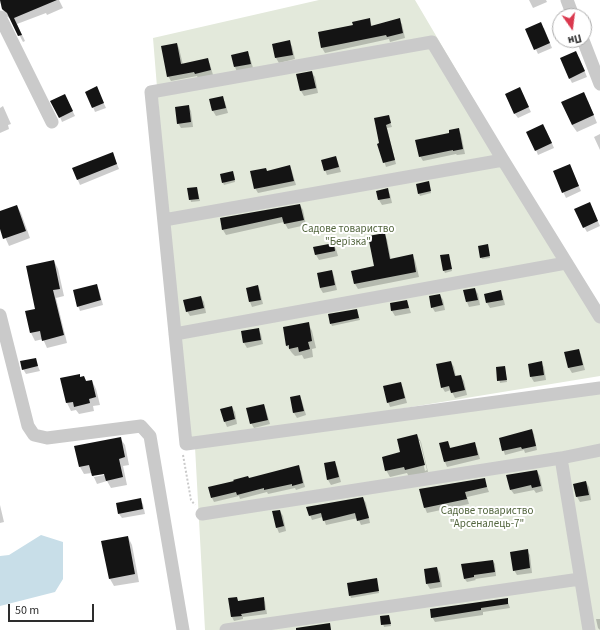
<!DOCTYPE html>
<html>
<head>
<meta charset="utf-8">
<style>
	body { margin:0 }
	#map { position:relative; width:600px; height:630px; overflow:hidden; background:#fff; font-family:"Source Sans 3",sans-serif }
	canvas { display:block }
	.north { position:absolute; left:552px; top:8px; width:40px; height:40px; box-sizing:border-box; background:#fff; border:1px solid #ababab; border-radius:50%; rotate:166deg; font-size:11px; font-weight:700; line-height:16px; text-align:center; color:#2d2d2d }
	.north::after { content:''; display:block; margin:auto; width:14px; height:18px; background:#da384e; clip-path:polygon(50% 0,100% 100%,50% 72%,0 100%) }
	.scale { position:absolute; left:8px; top:604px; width:86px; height:18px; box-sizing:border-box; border:2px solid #2d2d2d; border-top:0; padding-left:5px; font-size:12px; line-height:14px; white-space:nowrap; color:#2d2d2d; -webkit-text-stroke:3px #fff; paint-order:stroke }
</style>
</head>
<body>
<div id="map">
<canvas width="600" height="630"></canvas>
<div class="north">Пн</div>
<div class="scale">50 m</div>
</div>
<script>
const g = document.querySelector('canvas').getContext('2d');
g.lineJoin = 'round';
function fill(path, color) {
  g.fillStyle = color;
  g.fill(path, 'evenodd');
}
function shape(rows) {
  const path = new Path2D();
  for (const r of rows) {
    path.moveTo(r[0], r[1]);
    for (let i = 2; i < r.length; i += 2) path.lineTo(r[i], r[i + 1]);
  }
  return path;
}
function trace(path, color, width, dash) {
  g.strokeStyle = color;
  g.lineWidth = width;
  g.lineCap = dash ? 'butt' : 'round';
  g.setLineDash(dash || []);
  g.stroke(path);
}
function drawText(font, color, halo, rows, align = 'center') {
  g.font = font + ' "Source Sans 3",sans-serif';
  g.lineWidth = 4;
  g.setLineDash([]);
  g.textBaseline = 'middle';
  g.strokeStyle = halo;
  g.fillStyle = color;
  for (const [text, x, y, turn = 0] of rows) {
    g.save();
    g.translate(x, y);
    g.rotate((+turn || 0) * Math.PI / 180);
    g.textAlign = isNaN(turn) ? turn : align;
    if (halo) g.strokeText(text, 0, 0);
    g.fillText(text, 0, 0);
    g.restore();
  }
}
const green = shape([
	[319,0,415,0,600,314,600,376,186,444,153,38],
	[600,389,600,630,205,630,195,447]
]);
const water = shape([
	[41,535,63,542,63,579,55,592,0,606,0,556,9,555]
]);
const shadow = shape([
	[0,0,59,0,63,8,47,15,46,13,17,24,25,41,23,42,11,19,6,16,2,9],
	[529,0,546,0,547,2,533,8],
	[369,19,372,26,399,20,402,24,405,38,390,42,389,39,325,53,322,48,354,25],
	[544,28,552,48,538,54,527,30],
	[289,42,292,46,295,59,279,63,276,58,274,45],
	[177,44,179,48,183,65,207,59,210,64,213,75,198,78,197,76,171,81,168,76],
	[247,52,250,57,253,68,237,72,235,67],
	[579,57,587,77,572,83,570,79],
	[312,73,315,77,318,93,304,96,301,91,297,75],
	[99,93,106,108,95,112,93,107],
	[522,94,531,112,518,118,515,114],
	[222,97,225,102,228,113,216,116,213,111,210,100],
	[67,100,75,116,62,122,60,117],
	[588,101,597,123,577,132,572,125],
	[3,106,11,124,8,125,9,129,0,133,0,108],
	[188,106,191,111,193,127,181,128,178,123],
	[388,116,392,127,387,128,396,164,386,167,379,145],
	[458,129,461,134,465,154,457,155,456,154,423,161,420,156],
	[546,130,554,148,538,155,536,150],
	[600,134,600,150,594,137],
	[336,157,338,162,341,172,327,175,325,170],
	[115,159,119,169,80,185,73,169],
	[290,166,292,171,296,185,258,193,255,188,267,172],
	[572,170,581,191,566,198,554,172],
	[234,174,235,182,224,185,223,183],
	[429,185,431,193,420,196,419,194],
	[197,188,200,201,191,202,188,189],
	[387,190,390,194,392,203,382,205,379,200,377,191],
	[300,205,303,210,306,225,288,229,284,222,226,235,223,230],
	[17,206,21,213,30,238,9,246,0,226,0,212],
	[592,208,600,226,587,232,584,227],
	[384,234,387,239,391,260,412,255,415,260,419,277,358,289,355,284,352,272,376,267],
	[333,244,336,249,338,256,319,260,316,255,314,247],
	[488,247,490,258,482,259,481,257],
	[449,257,452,271,445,273,444,271],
	[54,261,58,269,64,296,56,298,67,343,47,348,43,339,35,341,31,333,26,312,36,310],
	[332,271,334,276,337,290,323,293,320,288,318,274],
	[96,285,99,290,103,305,80,311,78,306],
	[258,286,260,291,263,304,252,307,250,302],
	[475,289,478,294,480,305,469,307,467,302],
	[500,291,503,296,505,305,490,308,487,303],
	[440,295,443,300,445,310,435,312,432,307],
	[201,297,204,302,206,313,190,316,187,311],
	[407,301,411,313,395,316,392,311,391,304],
	[357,310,360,320,332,326,331,324],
	[308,323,312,331,316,348,312,349,313,357,304,359,302,355,295,356,292,353,287,346,284,328],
	[258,329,261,334,263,344,247,348,244,343],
	[579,350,581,355,585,370,572,373,569,368,565,353],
	[35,359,40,371,26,374,23,369],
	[451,362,454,367,456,377,461,376,464,381,467,395,455,398,451,390,445,392,442,387],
	[541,363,544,367,546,380,534,382,531,377],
	[505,367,507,382,500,383,497,368],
	[79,375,81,378,84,377,87,382,92,381,96,389,100,405,93,406,94,411,79,414,76,410,71,411,67,403,62,379],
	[401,383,403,388,407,403,390,407,388,402],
	[300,396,302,401,306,415,297,418,294,413,291,398],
	[264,405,266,410,270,424,254,428,251,423],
	[232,407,235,412,237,424,227,427,225,422,222,410],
	[532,430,534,434,537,450,525,453,524,450,505,455,500,439],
	[417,435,421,442,428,472,409,477,407,473,390,477,386,470],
	[418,441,420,441,427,470,425,471],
	[120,438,125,445,129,465,123,466,127,485,111,488,107,481,97,484,92,473,84,474,80,467,75,447],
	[109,472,109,474,94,477,94,475],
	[448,442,451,449,474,443,477,448,480,459,447,467,445,462,440,444],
	[334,462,337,467,341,482,331,485,328,480,325,464],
	[298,466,301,471,305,487,296,490,295,488,268,494,267,492,240,499,239,496,214,502,212,498,249,479],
	[537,471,540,476,543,491,536,493,534,490,514,494,511,490],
	[484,479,489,492,467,497,469,504,427,513,425,508,420,490],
	[586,482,589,487,591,500,580,502,577,497,574,485],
	[363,498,366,503,370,523,361,525,358,518,326,525,323,517,312,520,310,515],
	[140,499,143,504,145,514,122,518,119,514],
	[0,505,4,522,0,523],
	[280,511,283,516,286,531,279,533,277,528,273,512],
	[128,537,132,545,139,582,114,586,110,579,103,542],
	[527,551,530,555,532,573,517,575,514,570],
	[493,561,495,564,496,576,475,579,476,580,467,582,464,578],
	[437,568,440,573,442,587,430,589,427,584],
	[376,579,379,593,351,598,350,595],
	[236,598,239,602,263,598,265,602,267,614,243,617,243,619,234,621,232,617],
	[507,599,510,608,483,612,483,615,435,622,432,617],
	[389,616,391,626,384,627,381,617],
	[596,619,600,619,600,630,598,628]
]);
const building = shape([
	[0,0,57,0,14,18,22,35,18,36,7,13,2,9],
	[370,18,371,26,400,18,403,33,387,37,386,35,321,48,318,32,353,25,352,22],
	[541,22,550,43,534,50,525,29],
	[290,40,293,55,275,58,272,44],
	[177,43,181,64,208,58,211,70,195,74,194,72,167,77,161,46],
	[248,51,251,64,234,67,231,55],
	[576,51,585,71,569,79,560,58],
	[312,71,316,88,300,91,296,74],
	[97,86,104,103,92,108,85,92],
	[520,87,529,107,514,114,505,94],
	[584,92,594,115,572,125,561,102],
	[65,94,73,111,59,118,50,101],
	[223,96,226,108,212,111,209,99],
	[189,105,191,122,177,124,175,107],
	[389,115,391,123,386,125,395,160,383,163,377,144,379,143,374,118],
	[543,124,552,143,535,151,526,132],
	[459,128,463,149,453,151,453,150,419,157,415,140,449,133,449,130],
	[113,152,117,164,77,180,72,168],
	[336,156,339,167,324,171,321,160],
	[570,164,579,186,562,193,553,171],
	[290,165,294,181,254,189,250,171,266,168,267,171],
	[233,171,235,180,222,183,220,174],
	[429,181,431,191,418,194,416,184],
	[197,187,199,199,189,200,187,188],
	[388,188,390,198,378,200,376,191],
	[590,202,598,221,583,228,574,209],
	[300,204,304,220,284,224,282,217,222,230,220,218],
	[17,205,26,231,3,239,0,229,0,211],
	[385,233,390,259,413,254,416,272,354,284,351,271,374,266,368,236],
	[334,243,335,251,315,255,313,247],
	[488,244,490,256,480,258,478,246],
	[449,254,452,269,443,271,440,255],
	[54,260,60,289,53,290,64,335,42,341,40,331,30,333,25,311,35,309,26,266],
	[332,270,335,285,320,288,317,273],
	[97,284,101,300,77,307,73,290],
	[258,285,261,300,249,302,246,288],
	[475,288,478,300,466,302,463,290],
	[501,290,503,300,486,303,484,294],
	[440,294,443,305,431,308,429,296],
	[201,296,204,308,186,312,183,300],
	[407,300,409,308,391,311,390,303],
	[357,309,359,318,330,324,328,314],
	[309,322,312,341,308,342,310,349,299,352,298,347,289,349,289,345,286,346,283,327],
	[259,328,261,340,243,343,241,331],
	[579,349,583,365,568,368,564,352],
	[36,358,38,366,22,370,20,361],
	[451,361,455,376,461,375,465,390,451,393,449,386,441,388,436,364],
	[542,361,544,375,530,377,528,364],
	[505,366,507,380,497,381,496,367],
	[80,374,80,377,84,376,86,381,92,380,96,397,89,399,90,403,74,407,73,402,66,403,60,378],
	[401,382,405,398,387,403,383,386],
	[300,395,304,411,293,413,290,397],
	[264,404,268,420,250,424,246,408],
	[232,406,235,419,224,422,220,409],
	[532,429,536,446,522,449,521,447,502,451,499,438],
	[417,434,425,465,405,470,404,467,385,471,382,457,400,452,397,439],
	[121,437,125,457,119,459,123,477,106,481,104,474,92,476,89,465,79,467,74,446],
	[448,441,450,448,475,442,478,455,444,462,439,443],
	[335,461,339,477,327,480,324,463],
	[299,465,303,483,292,486,292,484,264,490,264,488,237,495,236,492,211,498,208,487,234,481,233,480,248,476,249,478],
	[537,470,541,486,532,488,531,485,510,490,506,475],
	[485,478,487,487,465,492,467,499,424,508,419,489],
	[586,481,589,495,576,497,573,484],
	[363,497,369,518,357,521,355,513,323,521,321,513,309,516,306,507],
	[141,498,143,509,118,514,116,503],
	[280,510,284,526,276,528,272,511],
	[128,536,135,574,109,579,101,541],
	[528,549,530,568,513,571,510,552],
	[493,560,495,572,474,575,474,577,464,579,461,564],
	[437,567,440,582,426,584,424,569],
	[377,578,379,591,349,596,347,583],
	[237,597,238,601,264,597,265,610,241,614,242,616,231,617,228,598],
	[508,598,508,604,481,608,481,610,431,618,430,609],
	[389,615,391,624,381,625,380,616],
	[330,623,331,630,296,630,296,628]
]);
const path = shape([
	[183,455,191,500,195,505]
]);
const minor = shape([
	[567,0,573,16],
	[0,17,52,122],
	[583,40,600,84],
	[164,220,503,160],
	[0,315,28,426,34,435,47,438,141,426,150,436,183,630],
	[600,317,503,160,432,42,151,92,186,444,600,388],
	[175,334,566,263],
	[561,458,589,630],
	[202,514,561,458,600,450],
	[226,630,580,579]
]);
const parkNames = [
	["Садове товариство",348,230],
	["\"Берізка\"",348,243],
	["Садове товариство",487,512],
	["\"Арсеналець-7\"",487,525]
];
fill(green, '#e3e9db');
fill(water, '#c8dee8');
fill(shadow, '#0003');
fill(building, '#141414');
trace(path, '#cacaca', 2, [2, 2]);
trace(minor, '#cacaca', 13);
drawText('11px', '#52653d', '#fff', parkNames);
</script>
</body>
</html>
